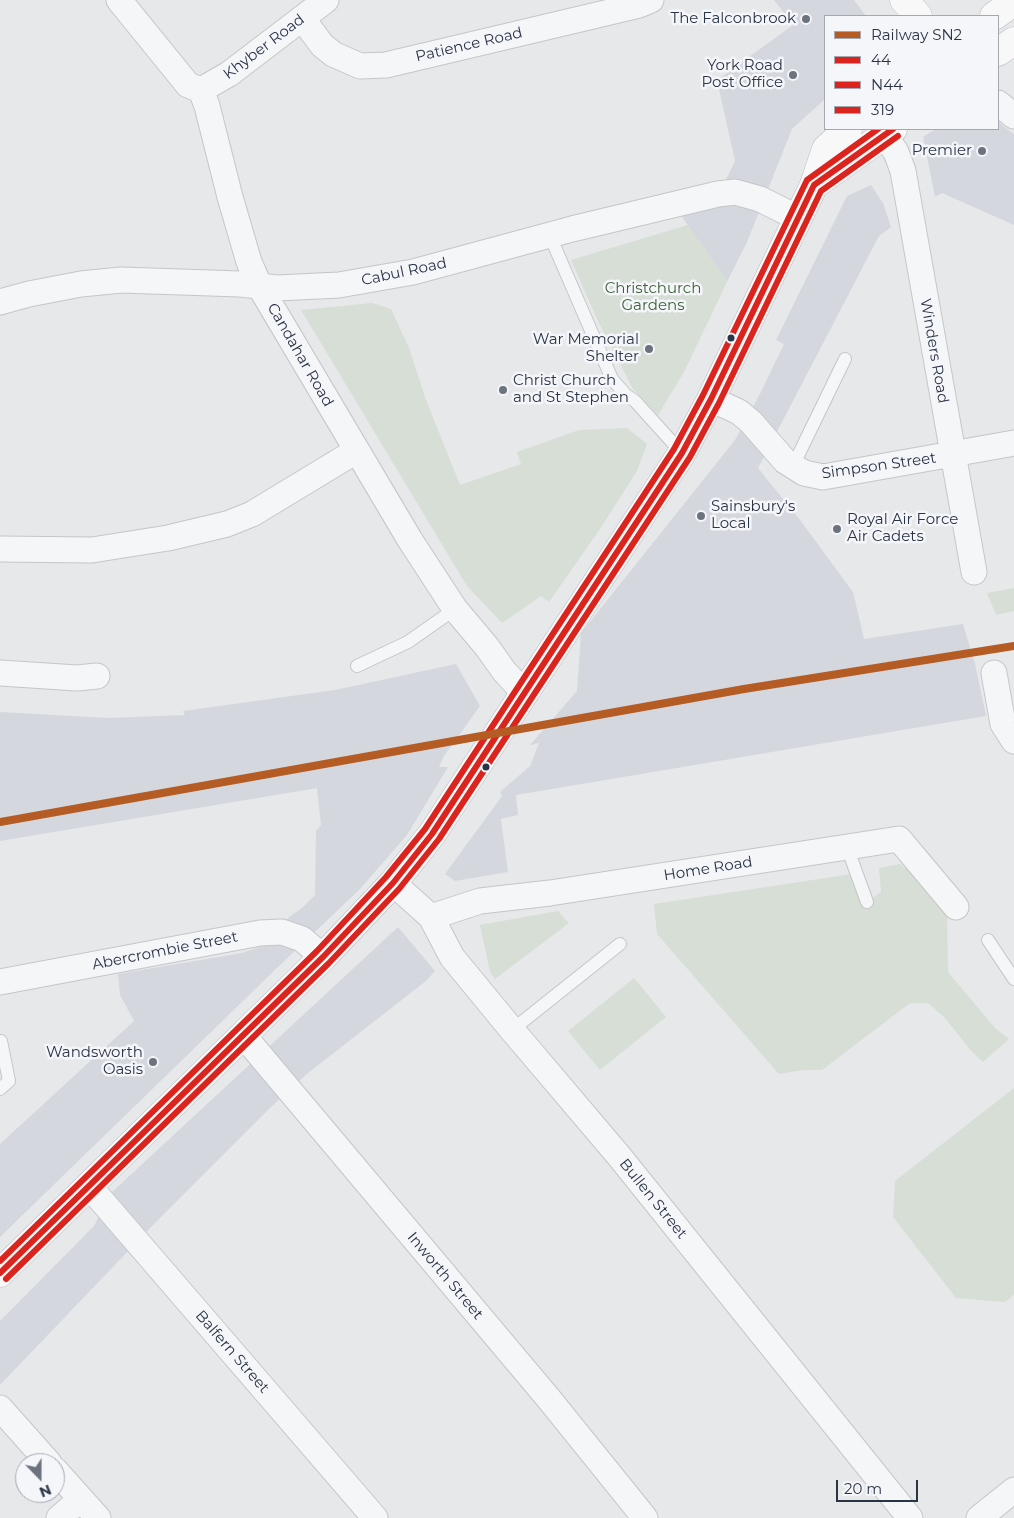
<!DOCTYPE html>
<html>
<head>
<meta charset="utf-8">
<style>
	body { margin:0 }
	#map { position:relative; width:1014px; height:1518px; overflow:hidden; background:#e6e8ea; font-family:Montserrat,sans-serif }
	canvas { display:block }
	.legend { position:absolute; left:824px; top:15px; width:175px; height:115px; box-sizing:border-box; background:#f4f6f9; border:1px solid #a4a8b1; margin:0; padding:6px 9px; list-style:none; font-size:15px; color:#2b3445 }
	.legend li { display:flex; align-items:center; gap:10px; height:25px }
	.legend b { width:25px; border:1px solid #a4a8b1 }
	.north { position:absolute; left:15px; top:1453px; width:50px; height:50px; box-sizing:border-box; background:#f4f6f9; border:1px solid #a4a8b1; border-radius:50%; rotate:158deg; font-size:14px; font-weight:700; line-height:20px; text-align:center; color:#2b3445 }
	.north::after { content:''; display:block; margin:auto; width:18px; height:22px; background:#6c737f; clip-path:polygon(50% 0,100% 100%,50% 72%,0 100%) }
	.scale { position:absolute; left:836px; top:1480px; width:82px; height:22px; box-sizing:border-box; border:2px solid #2b3445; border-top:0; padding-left:6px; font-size:15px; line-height:18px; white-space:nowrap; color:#2b3445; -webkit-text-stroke:4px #f4f6f9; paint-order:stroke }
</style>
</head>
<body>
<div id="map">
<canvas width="1014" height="1518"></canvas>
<ul class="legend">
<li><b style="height:6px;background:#b55b24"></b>Railway SN2</li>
<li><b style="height:6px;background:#dc241f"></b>44</li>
<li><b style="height:6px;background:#dc241f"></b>N44</li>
<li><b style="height:6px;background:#dc241f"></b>319</li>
</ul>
<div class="north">N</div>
<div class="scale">20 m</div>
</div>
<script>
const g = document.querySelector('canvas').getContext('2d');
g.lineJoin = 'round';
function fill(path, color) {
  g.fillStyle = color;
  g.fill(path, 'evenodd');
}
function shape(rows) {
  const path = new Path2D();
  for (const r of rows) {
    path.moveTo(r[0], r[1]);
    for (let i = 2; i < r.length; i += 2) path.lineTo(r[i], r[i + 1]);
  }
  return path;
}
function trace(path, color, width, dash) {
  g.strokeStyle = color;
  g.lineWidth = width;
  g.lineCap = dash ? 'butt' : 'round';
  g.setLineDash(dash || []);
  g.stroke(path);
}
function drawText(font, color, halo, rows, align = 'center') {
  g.font = font + ' Montserrat,sans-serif';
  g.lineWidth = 5;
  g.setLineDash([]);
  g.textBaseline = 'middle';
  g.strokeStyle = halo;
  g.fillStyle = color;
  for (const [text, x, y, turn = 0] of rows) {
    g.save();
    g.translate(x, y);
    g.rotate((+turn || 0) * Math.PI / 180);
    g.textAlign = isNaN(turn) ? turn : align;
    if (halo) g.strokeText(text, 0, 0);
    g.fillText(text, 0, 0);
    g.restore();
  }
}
const built = shape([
	[774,0,854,0,866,16,825,16,825,99,792,129,747,242,727,282,678,211,717,198,735,161,717,80,793,25],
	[998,122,1014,134,1014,225,942,193,935,197,923,137,936,129,998,129],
	[871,185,883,203,891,227,879,236,758,468,800,520,853,592,864,639,963,624,975,664,986,716,516,795,518,815,501,819,508,872,455,881,445,874,502,796,500,792,530,766,539,743,530,745,577,691,581,633,735,440,761,392,784,344,776,340,847,196],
	[456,664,480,706,444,756,439,767,448,767,407,835,359,890,279,966,0,1237,0,1144,134,1021,120,995,118,974,242,953,277,941,288,918,303,907,315,895,316,831,321,825,317,788,0,841,0,712,109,718,185,715,183,711,335,690],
	[398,927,435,971,426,981,308,1073,271,1107,155,1223,0,1385,0,1321,94,1226,110,1194]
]);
const green = shape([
	[688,225,727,282,684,372,658,415,633,389,598,321,571,260],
	[372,303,391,309,409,348,426,400,460,485,521,464,517,452,579,430,627,428,647,444,637,471,600,529,549,602,541,596,502,623,467,586,301,310],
	[1014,588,1014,611,996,615,987,593],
	[900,864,921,880,947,909,948,972,995,1028,1009,1039,983,1062,973,1053,944,1017,928,1003,910,1003,822,1070,803,1070,779,1074,657,934,654,904,852,874,859,900,867,902,881,892,879,868],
	[558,911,569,923,495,979,490,972,480,925],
	[634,978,666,1017,600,1070,568,1031],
	[1014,1088,1014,1295,1005,1302,956,1298,893,1217,895,1181]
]);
const service = shape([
	[550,236,612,379,626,395,635,401,682,453],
	[793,466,845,359],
	[357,666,408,642,455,609],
	[847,847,867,902],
	[988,940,1014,979],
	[512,1030,620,944],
	[0,1089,9,1081,1,1041]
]);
const minor = shape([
	[119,0,188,85,201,90],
	[302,18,322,45,333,54,360,66,386,65,639,5,651,0],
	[201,90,207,106,230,197,249,262,260,287,410,540,455,609,487,647,504,671,525,694],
	[201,90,229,74,326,0],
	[998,103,1014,116],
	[884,135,896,152,903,171,974,572],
	[0,302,29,294,81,284,121,280,240,284,277,288,339,285,413,272,572,229,718,194,735,192,760,199,798,218],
	[711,399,739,412,751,422,785,461,804,473,823,477,1014,443],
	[0,549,92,550,168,538,227,524,252,514,356,451],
	[0,673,77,678,97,676],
	[994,673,1003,724,1014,741],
	[393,883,431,917,452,957,512,1030,619,1156,910,1518],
	[431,917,480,901,550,893,899,839,956,907],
	[0,982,260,933,282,932,302,939,323,957],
	[243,1035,549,1399,645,1518],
	[89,1186,375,1518],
	[0,1408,49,1463],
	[55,1470,98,1518],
	[59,1518,81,1499],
	[979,1518,1014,1490]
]);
const primary = shape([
	[904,0,918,16]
]);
const trunk = shape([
	[994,16,1014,2],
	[998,52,1014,41],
	[814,185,893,129],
	[0,1273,323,957,393,883,432,834,682,453,711,399,814,185,826,149,848,129]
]);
const bus1 = shape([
	[0,1273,323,957,393,883,432,834,682,453,711,399,814,185,893,129]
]);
const bus2 = shape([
	[6,1279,329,963,399,889,439,839,690,457,719,403,821,191,898,136]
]);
const bus3 = shape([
	[0,1261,317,951,386,877,425,829,674,449,703,395,807,180,878,129]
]);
const rail1 = shape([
	[0,822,744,689,1014,646]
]);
const markers = [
	[806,19,5,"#6c737f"],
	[793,75,5,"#6c737f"],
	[982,151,5,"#6c737f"],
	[731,338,4.5,"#2b3445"],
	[649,349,5,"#6c737f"],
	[503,390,5,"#6c737f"],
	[701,516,5,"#6c737f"],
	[837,529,5,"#6c737f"],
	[486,767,4.5,"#2b3445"],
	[153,1062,5,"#6c737f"]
];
const poiNames = [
	["The Falconbrook",796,19],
	["York Road",783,66],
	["Post Office",783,83],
	["Premier",972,151],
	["War Memorial",639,340],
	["Shelter",639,357],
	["Christ Church",513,381,"left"],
	["and St Stephen",513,398,"left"],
	["Sainsbury's",711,507,"left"],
	["Local",711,524,"left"],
	["Royal Air Force",847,520,"left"],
	["Air Cadets",847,537,"left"],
	["Wandsworth",143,1053],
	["Oasis",143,1070]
];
const streetNames = [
	["Patience Road",469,45,-13],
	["Khyber Road",264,47,-37],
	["Cabul Road",404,272,-12],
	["Winders Road",934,351,80],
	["Candahar Road",300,355,60],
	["Simpson Street",879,466,-8],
	["Home Road",708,869,-9],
	["Abercrombie Street",165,951,-11],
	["Bullen Street",653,1199,51],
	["Inworth Street",445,1276,50],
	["Balfern Street",232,1352,49]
];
const parkNames = [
	["Christchurch",653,289],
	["Gardens",653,306]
];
fill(built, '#d4d7dd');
fill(green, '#d6ded6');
trace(service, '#c4c6c8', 14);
trace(minor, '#c4c6c8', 27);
trace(primary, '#c2c5c8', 29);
trace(trunk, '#b8bbbf', 29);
trace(service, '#f5f6f7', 12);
trace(minor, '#f5f6f7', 25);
trace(primary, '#f8f8f8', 28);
trace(trunk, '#f8f8f8', 28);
trace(bus1, '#dc241f', 6);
trace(bus2, '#dc241f', 6);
trace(bus3, '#dc241f', 6);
trace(rail1, '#b55b24', 8);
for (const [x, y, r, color] of markers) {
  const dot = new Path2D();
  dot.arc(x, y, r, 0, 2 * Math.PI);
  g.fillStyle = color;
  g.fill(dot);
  trace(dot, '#f4f6f9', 2);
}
drawText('15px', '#2b3445', '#f4f6f9', poiNames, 'right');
drawText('15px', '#2b3445', '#f4f6f9', streetNames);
drawText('15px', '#3f6138', '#f4f6f9', parkNames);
</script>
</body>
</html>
